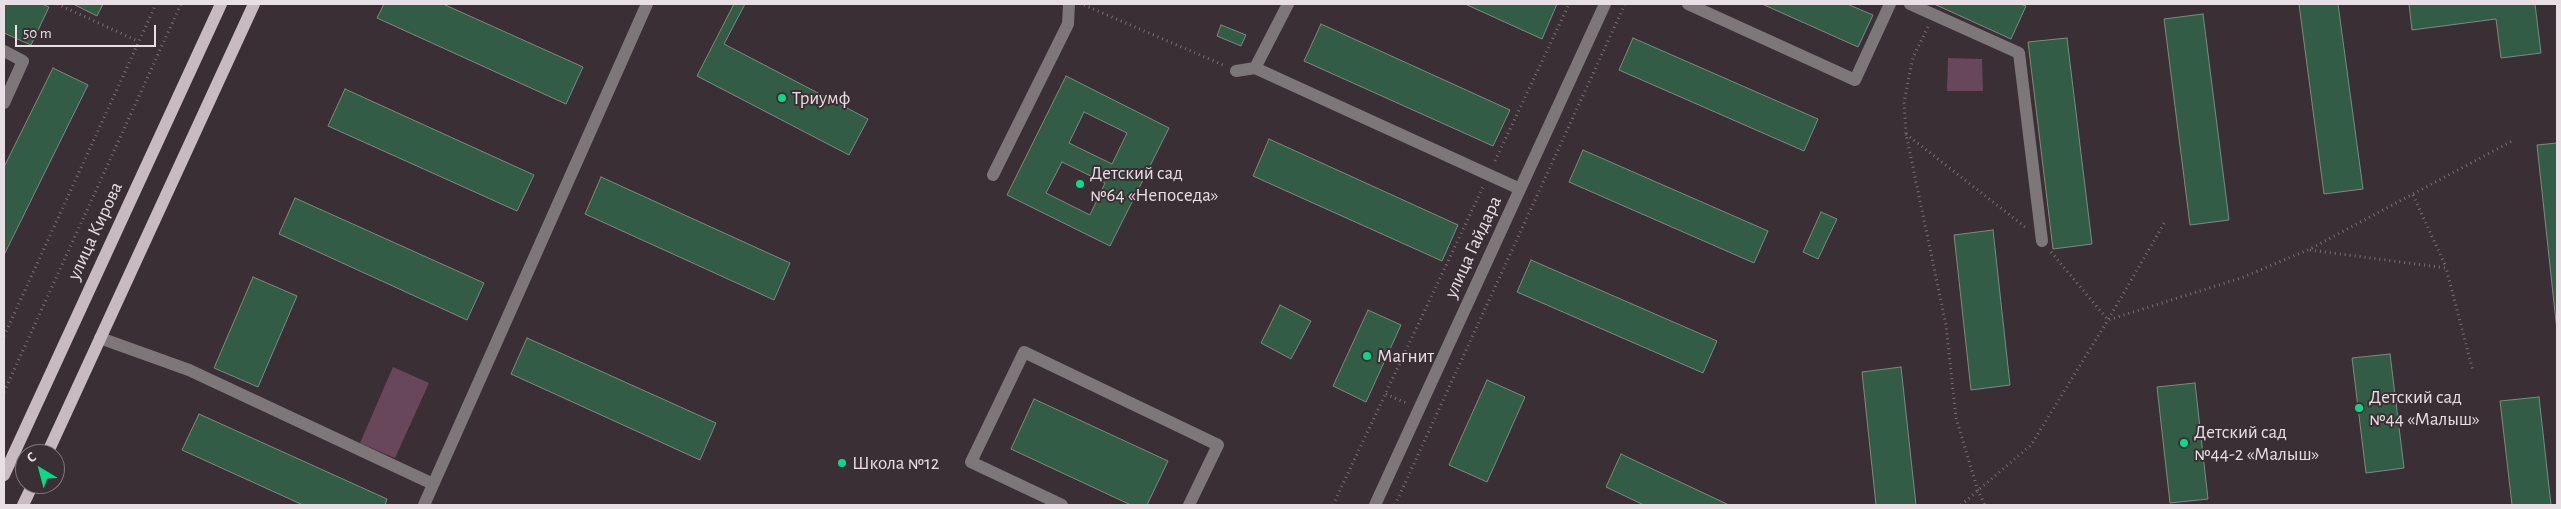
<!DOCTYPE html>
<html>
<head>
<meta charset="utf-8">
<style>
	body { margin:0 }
	#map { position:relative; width:2561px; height:509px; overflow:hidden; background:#3a2f35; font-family:"Alegreya Sans",sans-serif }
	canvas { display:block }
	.frame { position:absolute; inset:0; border:5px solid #e7dfe3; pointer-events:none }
	.north { position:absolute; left:15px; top:444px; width:50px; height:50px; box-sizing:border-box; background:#3a2f35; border:1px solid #7f757b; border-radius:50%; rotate:323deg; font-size:14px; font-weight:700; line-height:20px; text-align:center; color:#e7dfe3 }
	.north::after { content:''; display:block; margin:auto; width:18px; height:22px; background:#09d98b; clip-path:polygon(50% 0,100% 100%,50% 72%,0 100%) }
	.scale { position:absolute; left:15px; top:25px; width:141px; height:22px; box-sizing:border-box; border:2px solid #e7dfe3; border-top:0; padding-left:6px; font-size:15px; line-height:18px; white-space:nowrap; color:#e7dfe3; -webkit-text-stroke:4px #3a2f35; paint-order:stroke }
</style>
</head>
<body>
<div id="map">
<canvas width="2561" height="509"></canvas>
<div class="frame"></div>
<div class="north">С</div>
<div class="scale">50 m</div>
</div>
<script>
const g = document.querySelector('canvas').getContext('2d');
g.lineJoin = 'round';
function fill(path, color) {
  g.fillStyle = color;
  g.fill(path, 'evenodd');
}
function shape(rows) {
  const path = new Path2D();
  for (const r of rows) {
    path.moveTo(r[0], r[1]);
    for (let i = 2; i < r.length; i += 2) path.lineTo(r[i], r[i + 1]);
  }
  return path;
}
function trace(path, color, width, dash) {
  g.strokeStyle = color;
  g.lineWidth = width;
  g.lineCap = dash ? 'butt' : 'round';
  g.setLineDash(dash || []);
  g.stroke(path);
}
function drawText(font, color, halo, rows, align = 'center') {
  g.font = font + ' "Alegreya Sans",sans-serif';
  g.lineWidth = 4;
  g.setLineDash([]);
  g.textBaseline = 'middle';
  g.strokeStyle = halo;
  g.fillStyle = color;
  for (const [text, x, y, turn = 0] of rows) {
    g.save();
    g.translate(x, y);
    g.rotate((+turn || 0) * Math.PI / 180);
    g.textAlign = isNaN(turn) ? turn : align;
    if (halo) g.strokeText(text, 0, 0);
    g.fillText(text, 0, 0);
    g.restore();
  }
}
const green = shape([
	[1948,58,1982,59,1983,91,1947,91],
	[393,367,429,383,395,458,360,443]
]);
const building = shape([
	[4,4,42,4,49,7,31,45,4,33,4,4],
	[73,4,103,4,97,16,73,4],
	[384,4,443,4,583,67,566,104,377,18,384,4],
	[734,4,745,4,724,44,868,119,849,155,697,76,734,4],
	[1465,4,1557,4,1542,39,1465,4],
	[1762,4,1847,4,1873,15,1858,47,1762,4],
	[1934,4,2020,4,2026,6,2011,39,1934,4],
	[2299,4,2338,4,2363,189,2324,194,2299,4],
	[2409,4,2535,4,2541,53,2501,58,2496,19,2412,30,2409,4],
	[2203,14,2229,220,2190,225,2164,19,2203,14],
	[1321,24,1510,110,1493,146,1304,61,1321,24],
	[1221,25,1246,35,1241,46,1217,36,1221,25],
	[1633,38,1818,119,1804,151,1619,70,1633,38],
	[2067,38,2092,244,2053,249,2028,42,2067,38],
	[53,68,88,85,4,255,4,167,53,68],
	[1066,76,1169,128,1110,246,1007,195,1066,76],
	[1084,112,1127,133,1112,164,1069,143,1084,112],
	[1062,162,1105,183,1090,215,1046,193,1062,162],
	[345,89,534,175,517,211,328,126,345,89],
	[1269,139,1458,225,1442,261,1253,176,1269,139],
	[2557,143,2557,331,2537,145,2557,143],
	[1583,150,1768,231,1754,263,1569,182,1583,150],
	[601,177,790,263,774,300,585,214,601,177],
	[295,198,484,283,467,320,279,234,295,198],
	[1821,212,1837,219,1818,259,1803,252,1821,212],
	[1993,230,2010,385,1971,390,1954,235,1993,230],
	[1531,260,1717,341,1703,373,1517,292,1531,260],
	[253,277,297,296,258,387,214,368,253,277],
	[1280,305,1311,321,1291,359,1261,343,1280,305],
	[1368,310,1401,325,1366,402,1333,386,1368,310],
	[527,338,716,423,700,460,511,374,527,338],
	[2390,354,2404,468,2366,473,2352,358,2390,354],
	[1901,367,1916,505,1876,505,1862,372,1901,367],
	[1487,380,1525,397,1487,482,1449,465,1487,380],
	[2195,383,2208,499,2170,503,2157,387,2195,383],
	[2539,397,2551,505,2512,505,2500,401,2539,397],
	[1034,399,1168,461,1147,505,1131,505,1011,449,1034,399],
	[199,414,387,499,385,505,303,505,182,450,199,414],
	[1621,454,1644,465,1729,505,1644,505,1606,487,1621,454]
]);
const path = shape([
	[57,4,138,41],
	[1084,5,1223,65],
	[1928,27,1913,57,1904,102,1906,134,1946,325,1956,418,1978,491,1985,505],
	[1906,134,2025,227],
	[1495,161,1569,4],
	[2413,195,2446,267],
	[2310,250,2446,268,2473,371],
	[2051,252,2108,320,2241,278,2310,249,2514,140],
	[4,336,156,4],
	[4,392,181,4],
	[1386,394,1406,403],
	[1333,505,1483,187],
	[1395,505,1625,4],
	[1961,505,2031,445,2108,320,2166,220]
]);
const minor = shape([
	[1688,4,1855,80,1890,4],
	[1910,4,2019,53,2042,241],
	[4,51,23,61,4,103],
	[1255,68,1520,189],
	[1236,71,1255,68,1288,4],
	[993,175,1068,24,1069,4],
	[100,338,189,370,433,484],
	[424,505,647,4],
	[1062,505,971,462,1024,352,1218,445,1189,505],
	[1375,505,1605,4]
]);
const major = shape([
	[47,454,254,4],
	[4,475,221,4],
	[23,505,33,484]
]);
const markers = [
	[782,98,5,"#09d98b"],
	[1080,184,5,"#09d98b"],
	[1367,356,5,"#09d98b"],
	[2359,408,5,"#09d98b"],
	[2184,443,5,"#09d98b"],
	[842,463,5,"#09d98b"]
];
const poiNames = [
	["Триумф",792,98],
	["Детский сад",1090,173],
	["№64 «Непоседа»",1090,195],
	["Магнит",1377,356],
	["Детский сад",2369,397],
	["№44 «Малыш»",2369,419],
	["Детский сад",2194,432],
	["№44-2 «Малыш»",2194,454],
	["Школа №12",852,463]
];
const streetNames = [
	["улица Кирова",95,231,-65],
	["улица Гайдара",1473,247,-65]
];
fill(green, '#69475b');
fill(building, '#335c46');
trace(building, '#7d8a81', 1);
trace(path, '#796f75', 3, [1, 4]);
trace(minor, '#7d777a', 12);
trace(major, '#c7bbc1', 12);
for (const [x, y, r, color] of markers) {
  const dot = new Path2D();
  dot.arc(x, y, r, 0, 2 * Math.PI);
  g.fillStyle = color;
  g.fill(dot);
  trace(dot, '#3a2f35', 2);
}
drawText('19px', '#e7dfe3', '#3a2f35', poiNames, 'left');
drawText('19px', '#e7dfe3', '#3a2f35', streetNames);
</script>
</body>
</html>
